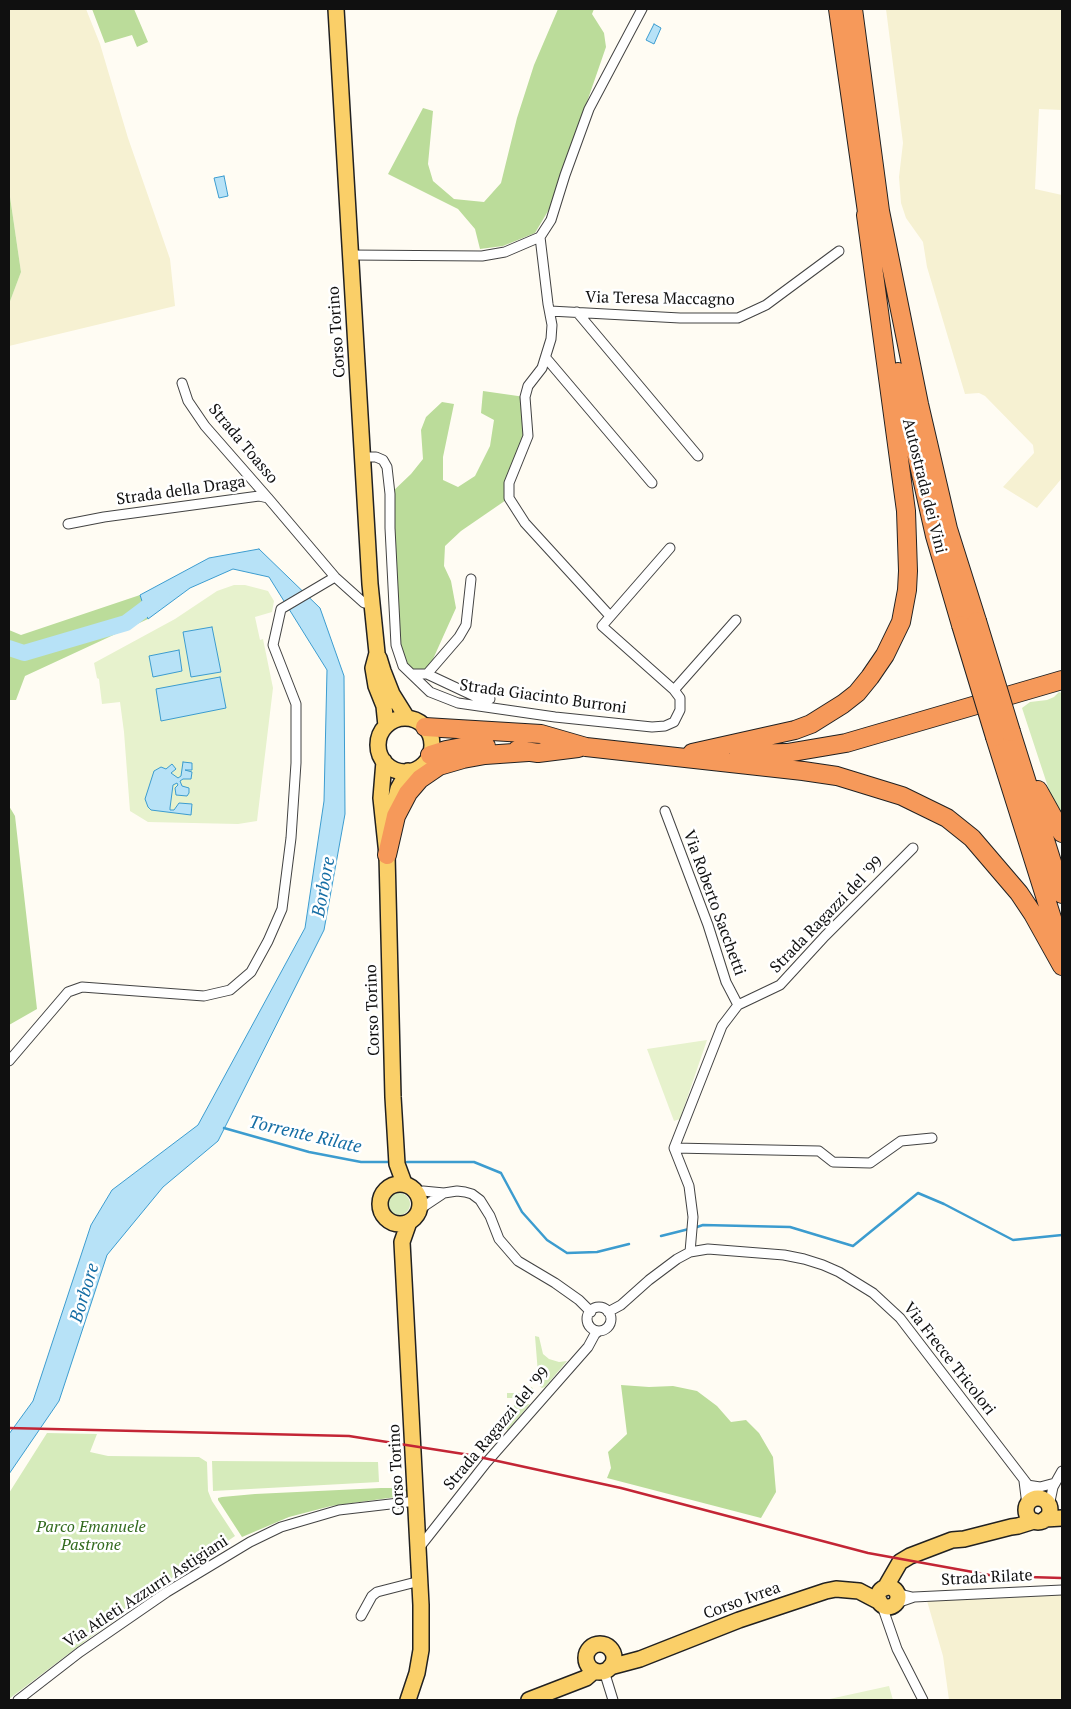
<!DOCTYPE html>
<html>
<head>
<meta charset="utf-8">
<style>
	body { margin:0 }
	#map { position:relative; width:1071px; height:1709px; overflow:hidden; background:#fffcf3; font-family:"PT Serif",serif }
	canvas { display:block }
	.frame { position:absolute; inset:0; border:10px solid #101010; pointer-events:none }
</style>
</head>
<body>
<div id="map">
<canvas width="1071" height="1709"></canvas>
<div class="frame"></div>
</div>
<script>
const g = document.querySelector('canvas').getContext('2d');
g.lineJoin = 'round';
function fill(path, color) {
  g.fillStyle = color;
  g.fill(path, 'evenodd');
}
function shape(rows) {
  const path = new Path2D();
  for (const r of rows) {
    if (r.length === 3) {
      path.moveTo(r[0] + r[2], r[1]);
      path.arc(r[0], r[1], r[2], 0, 2 * Math.PI);
      continue;
    }
    path.moveTo(r[0], r[1]);
    for (let i = 2; i < r.length; i += 2) path.lineTo(r[i], r[i + 1]);
  }
  return path;
}
function trace(path, color, width, dash) {
  g.strokeStyle = color;
  g.lineWidth = width;
  g.lineCap = dash ? 'butt' : 'round';
  g.setLineDash(dash || []);
  g.stroke(path);
}
function drawText(font, color, halo, rows, align = 'center') {
  g.font = font + ' "PT Serif",serif';
  g.lineWidth = 5;
  g.setLineDash([]);
  g.textBaseline = 'middle';
  g.strokeStyle = halo;
  g.fillStyle = color;
  for (const [text, x, y, turn = 0] of rows) {
    g.save();
    g.translate(x, y);
    g.rotate((+turn || 0) * Math.PI / 180);
    g.textAlign = isNaN(turn) ? turn : align;
    if (halo) g.strokeText(text, 0, 0);
    g.fillText(text, 0, 0);
    g.restore();
  }
}
const farmland = shape([
	[9,9,86,9,100,44,128,138,170,259,175,306,9,346,9,304,21,272,9,190],
	[886,9,1062,9,1062,110,1039,109,1035,189,1062,195,1062,478,1037,508,1003,487,1034,453,1033,445,985,396,979,393,965,394,927,267,923,242,906,218,901,203,899,177,903,143],
	[925,1594,1062,1595,1062,1700,949,1700,943,1656]
]);
const green = shape([
	[1059,692,1062,693,1062,819,1049,790,1022,708,1030,702,1047,700,1054,697],
	[399,1204,11],
	[535,1336,539,1337,543,1354,549,1359,559,1362,567,1361,545,1387,542,1388,539,1386],
	[532,1387,533,1390,527,1398,507,1398,507,1393,527,1393,528,1389],
	[530,1404,508,1430,503,1428,506,1426,508,1421,514,1420,514,1405],
	[47,1433,97,1434,90,1452,108,1456,199,1457,207,1462,208,1491,212,1501,235,1536,88,1639,9,1699,9,1493],
	[212,1461,378,1462,379,1482,213,1491]
]);
const forest = shape([
	[92,9,134,9,148,42,137,47,132,35,105,43],
	[558,9,594,9,592,14,604,33,606,47,551,206,535,233,503,246,480,249,475,229,458,209,388,174,423,108,433,111,428,164,433,181,454,199,484,202,501,183,517,118,534,65],
	[9,190,21,272,9,304],
	[483,391,525,397,528,436,509,498,461,531,445,546,444,566,451,581,456,608,429,668,412,674,396,645,390,494,411,474,423,459,421,430,426,417,442,402,454,404,443,457,443,480,458,487,475,476,490,446,494,420,481,413],
	[140,595,148,619,25,676,16,700,9,700,9,630,21,635],
	[9,806,15,816,37,1009,9,1025],
	[621,1385,649,1387,673,1386,697,1391,717,1406,731,1422,746,1420,759,1433,773,1457,776,1492,761,1518,607,1478,611,1468,608,1452,627,1434],
	[381,1488,405,1488,406,1490,403,1496,331,1506,289,1517,242,1537,218,1500,218,1498,222,1497,255,1494]
]);
const pitch = shape([
	[234,585,245,585,268,591,274,601,272,612,255,617,260,640,263,639,273,688,257,821,238,824,148,822,130,811,124,732,120,702,102,704,99,679,97,678,94,663,175,619,217,591],
	[707,1040,680,1119,674,1121,647,1049],
	[889,1686,893,1700,825,1700]
]);
const water = shape([
	[654,24,661,28,654,44,646,40,654,24],
	[224,176,228,196,219,198,214,178,224,176],
	[259,549,320,608,344,676,345,814,324,930,218,1141,163,1187,107,1255,59,1401,9,1474,9,1434,33,1401,91,1225,112,1190,198,1125,305,928,324,801,327,670,269,577,233,569,190,588,148,619,140,595,209,558,259,549],
	[212,627,221,672,191,677,183,632,212,627],
	[179,650,182,671,153,677,149,656,179,650],
	[220,677,226,708,161,721,156,689,220,677],
	[183,762,192,763,192,770,185,770,192,772,191,779,183,779,180,781,182,786,189,788,189,793,187,796,176,795,175,788,178,785,177,783,173,785,170,808,170,810,174,810,179,803,192,804,191,815,151,810,148,807,145,799,154,771,161,767,166,769,172,764,176,769,171,773,178,778,181,776,183,762]
]);
const stream = shape([
	[224,1128,309,1152,361,1162,388,1162],
	[407,1162,474,1162,501,1173,522,1212,547,1240,567,1253,597,1252,629,1244],
	[694,1228,703,1225,790,1227,853,1246,918,1193,944,1204,1013,1240,1062,1235],
	[661,1236,689,1229]
]);
const river = shape([
	[9,648,24,653,126,623,162,596]
]);
const street = shape([
	[540,237,548,304,552,325,551,339,542,368,528,386,525,397,528,436,509,483,509,498,525,523,610,616],
	[350,255,482,256,505,252,540,237,551,220,565,175,589,109,642,9],
	[550,311,680,318,738,318,766,305,839,251],
	[577,312,698,456],
	[546,358,652,483],
	[182,383,188,401,205,426,268,498],
	[362,457,376,457,383,460,387,467,390,494,390,528,396,645,403,666,430,692,458,703,555,717,652,727,665,726,674,722,680,710,680,698,674,690,602,626,670,548],
	[68,524,104,517,259,496,268,498,335,577,364,603,371,603],
	[412,674,427,674,459,637,466,625,471,579],
	[427,674,476,697,490,699],
	[674,690,736,620],
	[665,811,708,925,726,982,738,1005],
	[9,1061,68,992,82,987,204,996,230,990,251,972,268,941,282,909,291,838,296,763,296,704,273,645,281,609,335,577],
	[674,1148,819,1151,833,1162,870,1163,901,1141,932,1138],
	[418,1193,423,1191,444,1193,420,1209],
	[444,1193,457,1191,465,1192,472,1194,480,1200,490,1216,499,1239,518,1261,555,1283,579,1300,591,1312],
	[690,1252,708,1249,784,1255,804,1259,823,1265,839,1272,873,1293,900,1318,1038,1498],
	[599,1319,12],
	[608,1312,621,1305,649,1280,677,1259,690,1252,693,1217,689,1186,674,1148,722,1026,738,1005,780,985,825,936,913,848],
	[1024,1481,1027,1505],
	[1027,1485,1040,1487,1055,1483],
	[1049,1506,1053,1487,1062,1471],
	[419,1548,486,1463,588,1347,595,1334,599,1331],
	[896,1593,912,1597],
	[881,1603,897,1649,923,1700],
	[894,1604,914,1597,1062,1590],
	[361,1616,372,1596,377,1592,420,1581],
	[604,1671,613,1700],
	[18,1700,80,1652,167,1592,250,1542,281,1527,339,1510,416,1501]
]);
const primary = shape([
	[336,9,370,584,377,653,373,668,376,686,384,706,386,726],
	[379,658,383,671,392,694,407,718],
	[405,745,27],
	[384,761,381,798,387,855,393,1097,397,1164,404,1183],
	[391,817,398,789,408,771],
	[400,1204,20],
	[1038,1510,12],
	[1045,1519,1062,1518],
	[888,1597,10],
	[885,1588,900,1562,910,1556,952,1540,964,1539,1011,1527,1018,1526,1034,1521],
	[600,1658,14],
	[610,1667,640,1659,739,1620,826,1591,836,1589,859,1591,880,1602],
	[408,1700,417,1673,421,1650,421,1605,402,1242,409,1222],
	[529,1700,586,1678,594,1671]
]);
const highway = shape([
	[838,9,869,226],
	[853,9,880,211,919,404,948,529,977,621],
	[898,372,935,536,961,625],
	[425,727,541,734,586,747,803,771,837,776,902,796,947,818,972,838,1019,893,1033,914,1062,966],
	[1011,732,1062,894],
	[995,737,1062,950],
	[517,750,538,753,578,748],
	[692,753,795,730,811,724,843,704,857,693,870,677,885,655,901,622,907,590,908,571,906,511,866,215],
	[739,754,787,753,846,743,1062,680],
	[430,755,446,750,467,746,486,746],
	[1038,790,1062,833],
	[387,855,396,816,408,793,420,779,439,766,463,759,485,755,528,752]
]);
const rail = shape([
	[9,1428,349,1436,470,1455,621,1488,868,1553,995,1576,1062,1578]
]);
const highwayBridge = shape([
	[977,621,1011,732],
	[961,625,995,737]
]);
const streetNames = [
	["Via Teresa Maccagno",660,299,1],
	["Corso Torino",337,332,-94],
	["Strada Toasso",243,444,50],
	["Autostrada dei Vini",924,486,76],
	["Strada della Draga",181,491,-8],
	["Strada Giacinto Burroni",543,697,8],
	["Via Roberto Sacchetti",714,903,70],
	["Strada Ragazzi del '99",827,915,-46],
	["Corso Torino",373,1010,-92],
	["Via Frecce Tricolori",949,1359,52],
	["Strada Ragazzi del '99",497,1429,-50],
	["Corso Torino",397,1470,-93],
	["Strada Rilate",987,1578,-3],
	["Via Atleti Azzurri Astigiani",146,1592,-33],
	["Corso Ivrea",742,1601,-20]
];
const parkNames = [
	["Parco Emanuele",91,1527],
	["Pastrone",91,1545]
];
const waterNames = [
	["Borbore",324,887,-80],
	["Torrente Rilate",305,1135,13],
	["Borbore",85,1293,-73]
];
fill(farmland, '#f6f1d2');
fill(green, '#d6ebbb');
fill(forest, '#bbdc9a');
fill(pitch, '#e7f2cd');
fill(water, '#b7e2f7');
trace(water, '#3c9ccf', 1);
trace(stream, '#3c9ccf', 2.5);
trace(river, '#b7e2f7', 16);
trace(street, '#434343', 11);
trace(primary, '#212121', 18);
trace(highway, '#212121', 20);
trace(street, '#fff', 9);
trace(primary, '#facf68', 15);
trace(highway, '#f6995a', 18);
trace(rail, '#c32535', 2.5);
trace(highwayBridge, '#212121', 20, []);
trace(highwayBridge, '#f6995a', 18);
drawText('16px', '#101010', '#fff', streetNames);
drawText('italic 16px', '#326a1e', '#fff', parkNames);
drawText('italic 18px', '#166ea5', '#fff', waterNames);
</script>
</body>
</html>
